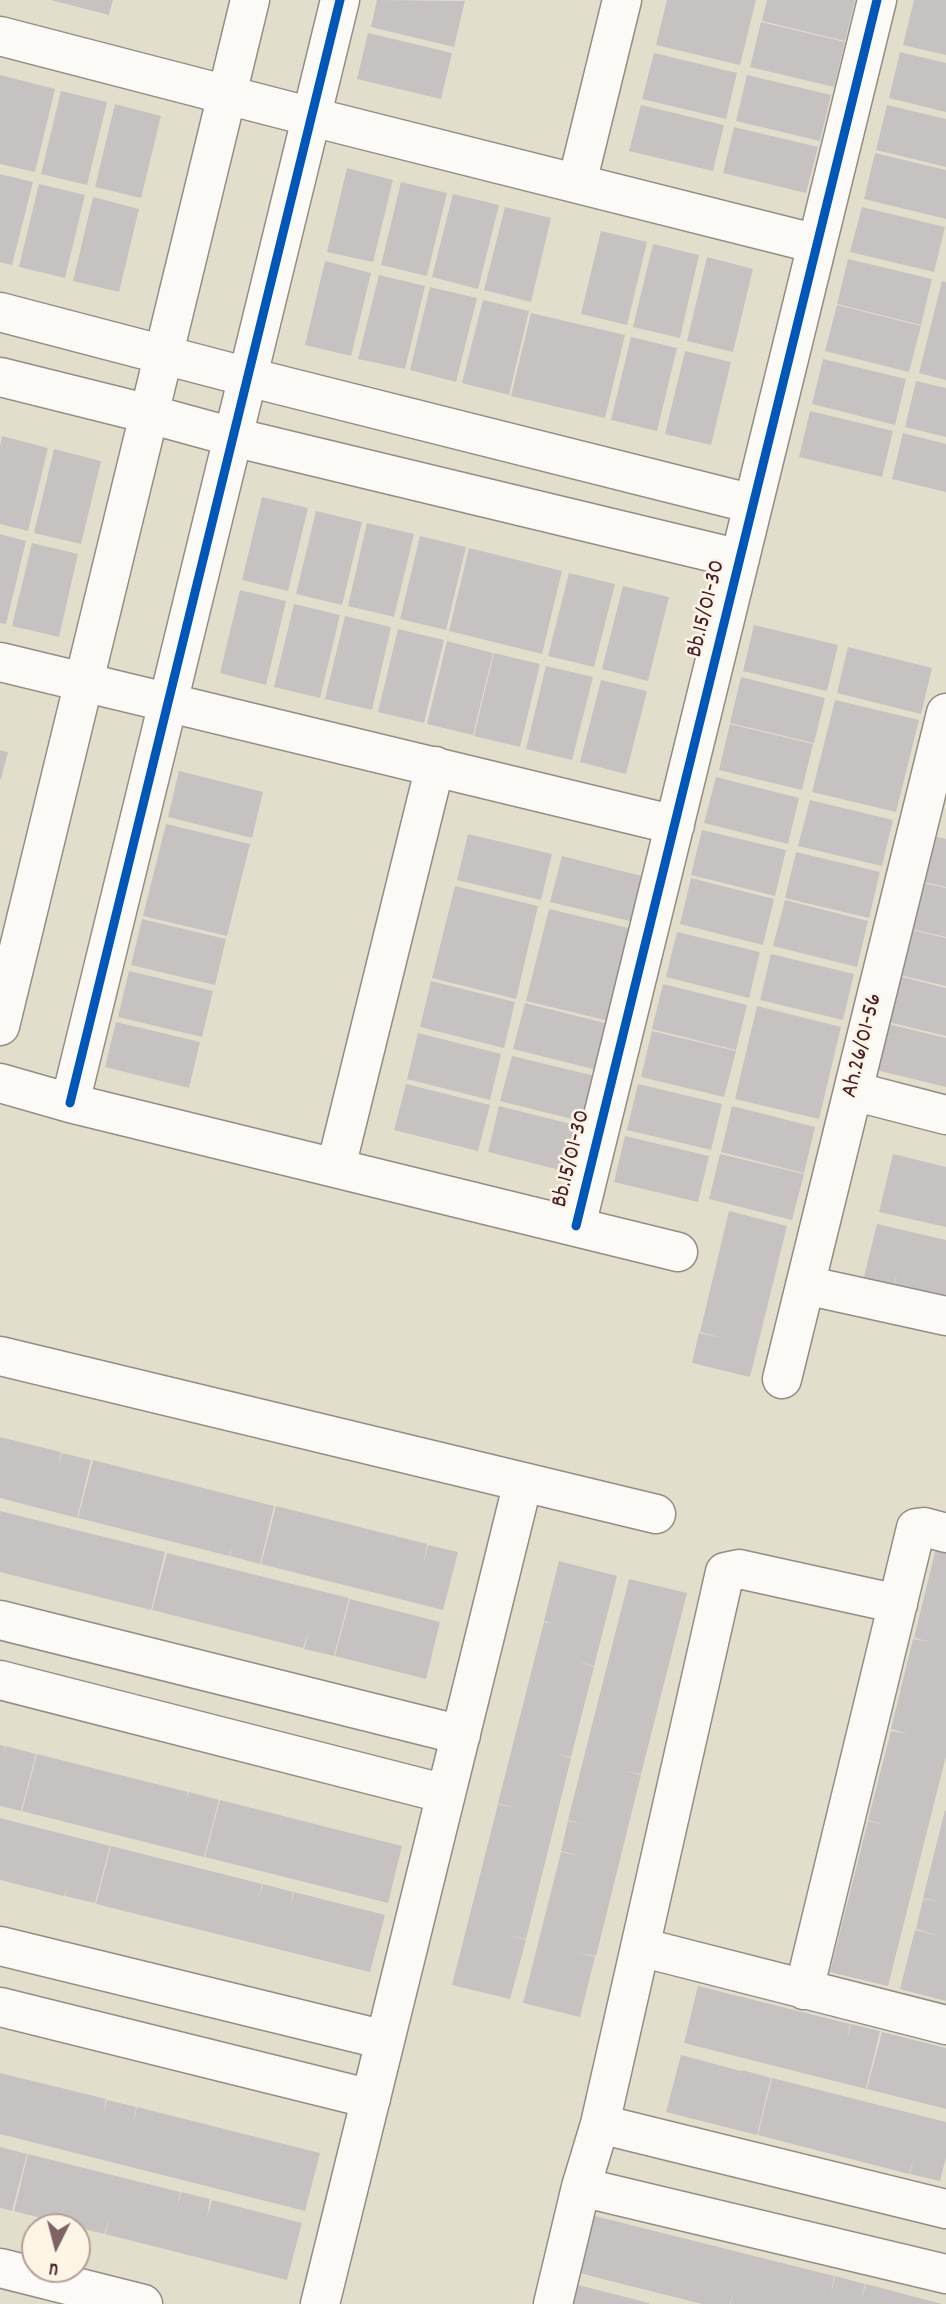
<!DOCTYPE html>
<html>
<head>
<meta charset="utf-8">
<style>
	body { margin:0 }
	#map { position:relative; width:946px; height:2304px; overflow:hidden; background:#e2decc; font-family:Dekko,sans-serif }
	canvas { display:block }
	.north { position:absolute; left:21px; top:2213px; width:70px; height:70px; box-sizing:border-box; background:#fcf5e5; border:2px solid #b59f9b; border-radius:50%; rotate:186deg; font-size:19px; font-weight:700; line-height:28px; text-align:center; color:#4a1f2b }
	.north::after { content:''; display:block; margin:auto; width:24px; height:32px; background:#7f6263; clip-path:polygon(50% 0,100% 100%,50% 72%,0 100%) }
</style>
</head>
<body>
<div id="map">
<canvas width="946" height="2304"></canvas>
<div class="north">U</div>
</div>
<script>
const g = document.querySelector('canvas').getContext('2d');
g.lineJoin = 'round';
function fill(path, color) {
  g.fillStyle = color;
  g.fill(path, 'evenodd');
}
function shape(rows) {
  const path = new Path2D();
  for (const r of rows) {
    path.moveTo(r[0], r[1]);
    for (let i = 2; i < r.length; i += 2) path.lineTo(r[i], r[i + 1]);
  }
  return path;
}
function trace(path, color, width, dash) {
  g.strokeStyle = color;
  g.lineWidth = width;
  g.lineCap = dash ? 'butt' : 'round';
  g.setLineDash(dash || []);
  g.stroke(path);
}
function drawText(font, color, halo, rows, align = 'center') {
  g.font = font + ' Dekko,sans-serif';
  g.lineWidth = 5;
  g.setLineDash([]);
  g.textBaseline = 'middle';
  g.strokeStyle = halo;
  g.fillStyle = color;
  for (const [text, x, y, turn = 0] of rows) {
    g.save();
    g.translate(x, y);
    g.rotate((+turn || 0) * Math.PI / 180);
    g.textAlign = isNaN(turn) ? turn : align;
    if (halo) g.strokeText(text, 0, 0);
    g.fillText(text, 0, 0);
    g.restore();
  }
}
const building = shape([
	[51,0,113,0,109,15],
	[377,0,465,1,454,47,371,27],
	[667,0,756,0,740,65,656,45],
	[767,0,855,0,845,41,762,21],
	[914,0,946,0,946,55,903,45],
	[761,22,845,42,834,87,750,67],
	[368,33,452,53,441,99,357,79],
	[900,52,946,63,946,112,889,98],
	[654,53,737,73,726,119,642,99],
	[0,75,55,89,35,172,0,164],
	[747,75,831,95,820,141,736,121],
	[61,91,107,102,87,185,41,174],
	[115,104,161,116,141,198,95,187],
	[641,105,724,125,713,171,629,151],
	[887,105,946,119,946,167,876,150],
	[734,127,818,147,806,193,723,173],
	[875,153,946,170,946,219,864,199],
	[347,168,393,180,373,262,327,252],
	[0,174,33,182,12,265,0,262],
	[401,182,447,193,427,276,381,265],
	[39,184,85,195,65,278,19,267],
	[453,194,499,205,478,289,432,277],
	[93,197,139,209,119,292,73,281],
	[505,207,551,218,531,302,484,290],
	[862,207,945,227,934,272,850,252],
	[601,231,647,242,627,325,581,314],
	[653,244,699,255,680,338,633,327],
	[707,257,753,269,733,352,687,341],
	[848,259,932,279,921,325,837,304],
	[325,261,371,273,351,356,305,345],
	[379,275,425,286,405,369,358,359],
	[942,281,946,282,946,380,919,373],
	[430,287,477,298,456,382,410,370],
	[483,300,529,311,509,395,462,383],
	[837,305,921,326,909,372,825,351],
	[531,313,625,335,605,418,511,396],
	[631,337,677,348,657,431,611,420],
	[685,351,731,362,711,445,665,434],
	[823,359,906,379,895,425,812,404],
	[916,381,946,388,946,437,905,427],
	[810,411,893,431,882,477,799,457],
	[903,433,946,444,946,492,892,479],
	[2,436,48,448,28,531,0,524,0,446],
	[54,449,101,461,81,544,34,533],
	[262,497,308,508,288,591,242,580],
	[316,511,362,522,342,605,296,594],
	[367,523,414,534,394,617,348,606],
	[0,534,26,541,6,624,0,623],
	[420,536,466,547,446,630,400,619],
	[32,543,78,554,59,637,12,626],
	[469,548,562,571,542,654,449,631],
	[569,573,615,584,594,667,548,656],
	[623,586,669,597,648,681,602,669],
	[240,590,286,601,266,685,220,673],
	[294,604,340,615,320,698,274,687],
	[345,616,391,627,372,710,325,699],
	[754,625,838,645,827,691,743,671],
	[398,629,444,640,424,723,378,712],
	[447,641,493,653,473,735,427,724],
	[848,647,932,668,921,714,837,693],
	[494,653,540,664,520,747,474,736],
	[546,666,593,677,572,760,526,749],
	[741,677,825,698,814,743,730,723],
	[601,680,647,691,626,774,580,762],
	[835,700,919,720,896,812,812,792],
	[730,724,813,744,802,790,719,770],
	[0,750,8,752,1,779,0,779],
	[179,771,263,792,252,838,168,817],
	[716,777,799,798,788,844,704,823],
	[810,800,893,820,882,866,798,846],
	[166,824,250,844,227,936,143,916],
	[702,830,786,850,775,896,691,875],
	[468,834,552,854,541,900,457,880],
	[926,834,946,839,946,887,915,880],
	[796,852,880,872,869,918,785,898],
	[562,856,646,877,634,922,550,902],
	[691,878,774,899,763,945,680,924],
	[914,881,946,888,946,937,903,927],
	[455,886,538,906,516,999,432,978],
	[785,900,868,921,857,967,773,946],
	[549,909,633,929,609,1021,526,1001],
	[142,919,226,939,215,985,131,965],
	[903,928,946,938,946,986,892,973],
	[677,932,760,952,749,998,666,977],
	[771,954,854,974,843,1020,760,1000],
	[129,971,213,991,202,1037,118,1017],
	[891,974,946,988,946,1036,880,1020],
	[431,981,515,1002,504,1048,420,1027],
	[663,984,747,1005,736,1050,652,1029],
	[525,1003,609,1024,597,1070,513,1049],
	[757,1006,841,1027,819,1119,735,1099],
	[116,1022,200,1042,189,1088,105,1067],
	[880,1022,946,1038,946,1087,868,1068],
	[652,1031,736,1051,724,1097,641,1077],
	[418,1033,501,1054,490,1100,407,1079],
	[512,1056,595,1076,584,1122,500,1101],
	[406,1084,490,1105,478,1151,394,1130],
	[638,1084,722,1104,711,1150,627,1130],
	[499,1106,583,1127,572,1173,488,1152],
	[732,1106,815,1127,804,1173,721,1152],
	[625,1136,709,1156,698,1202,614,1182],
	[720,1154,804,1174,792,1220,709,1199],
	[893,1154,946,1167,946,1227,879,1212],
	[729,1211,787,1226,750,1377,692,1363,699,1333,722,1338,700,1332],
	[877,1224,946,1240,946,1301,894,1289,897,1272,893,1289,863,1281],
	[0,1437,61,1452,58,1468,62,1453,91,1460,77,1518,0,1498],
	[93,1460,274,1506,260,1564,230,1556,232,1547,229,1556,78,1518],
	[276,1506,427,1544,424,1562,428,1545,458,1552,443,1610,261,1564],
	[0,1511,165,1552,151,1610,0,1572],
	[936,1548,946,1550,946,1756,888,1986,830,1972,868,1821,885,1825,868,1820,891,1731,908,1734,891,1729,913,1639,931,1642,914,1638],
	[167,1553,349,1598,334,1656,304,1649,308,1631,303,1648,152,1610],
	[559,1561,617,1576,594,1666,577,1661,594,1667,571,1757,554,1753,571,1758,526,1939,509,1935,526,1940,510,1999,452,1985,498,1804,515,1808,498,1803,544,1622,553,1624,544,1621],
	[629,1579,687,1593,641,1774,624,1771,641,1775,596,1956,578,1953,595,1957,580,2017,523,2003,561,1852,578,1855,561,1851,568,1821,585,1824,568,1820],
	[350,1599,440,1622,426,1679,335,1656],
	[0,1745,5,1746,4,1755,6,1746,36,1754,21,1811,0,1806],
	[37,1754,188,1792,186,1801,189,1792,219,1800,204,1857,22,1811],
	[220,1800,402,1846,388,1903,205,1857],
	[945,1810,946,1811,946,2001,900,1989,915,1930,940,1936,916,1929,923,1899,940,1902,923,1898],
	[0,1818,110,1846,95,1903,65,1896,68,1887,64,1896,0,1880],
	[111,1846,262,1884,258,1900,263,1884,293,1892,290,1909,294,1892,385,1915,370,1972,96,1904],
	[698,1986,850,2024,847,2041,851,2024,880,2031,866,2089,684,2043],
	[882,2032,946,2048,946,2109,867,2089],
	[681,2055,741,2071,739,2079,742,2070,771,2078,757,2135,666,2112],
	[0,2073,106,2099,103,2115,107,2100,136,2107,133,2124,137,2107,320,2153,305,2211,0,2134],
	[772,2078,946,2122,946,2157,940,2181,910,2174,914,2158,909,2174,758,2135],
	[0,2147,27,2154,12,2211,0,2208],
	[28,2154,180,2192,177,2209,181,2192,210,2199,207,2217,212,2200,302,2223,287,2280,105,2234,110,2218,104,2234,14,2211],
	[591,2215,834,2276,831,2293,835,2276,865,2284,861,2301,866,2284,942,2304,731,2304,733,2293,730,2304,702,2304,606,2280,577,2272],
	[574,2284,649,2303,649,2304,569,2304]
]);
const minor = shape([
	[0,36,312,117,817,244],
	[577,183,622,0],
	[0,312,248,377,753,504],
	[0,377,149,414,233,437,740,559],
	[0,662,675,825],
	[0,1026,250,0],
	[0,1083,70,1103,678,1252],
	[853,1091,946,1115],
	[70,1103,340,0],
	[336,1167,435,766],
	[576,1226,877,0],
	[805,1285,946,1316],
	[0,1356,656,1514],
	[782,1379,946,713],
	[0,1620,461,1735],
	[0,1680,446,1794],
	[0,1946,385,2040],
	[640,1947,946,2025],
	[804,1990,916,1528,924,1527,946,1533],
	[0,2007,371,2099],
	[600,2124,946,2209],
	[581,2187,946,2274],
	[0,2268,143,2304],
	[320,2304,523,1482],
	[553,2304,581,2187,600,2124,725,1572,739,1569,898,1604]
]);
const cycleway = shape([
	[70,1103,340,0],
	[576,1226,877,0]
]);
const streetNames = [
	["Bb.15/01-30",708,609,-76],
	["Ah.26/01-56",864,1046,-76],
	["Bb.15/01-30",573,1159,-76]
];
fill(building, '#c6c2c2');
trace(minor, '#958c85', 41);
trace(minor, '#fbfaf7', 38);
trace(cycleway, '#0057b8', 9);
drawText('24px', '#4a1f2b', '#fcf5e5', streetNames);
</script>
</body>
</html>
